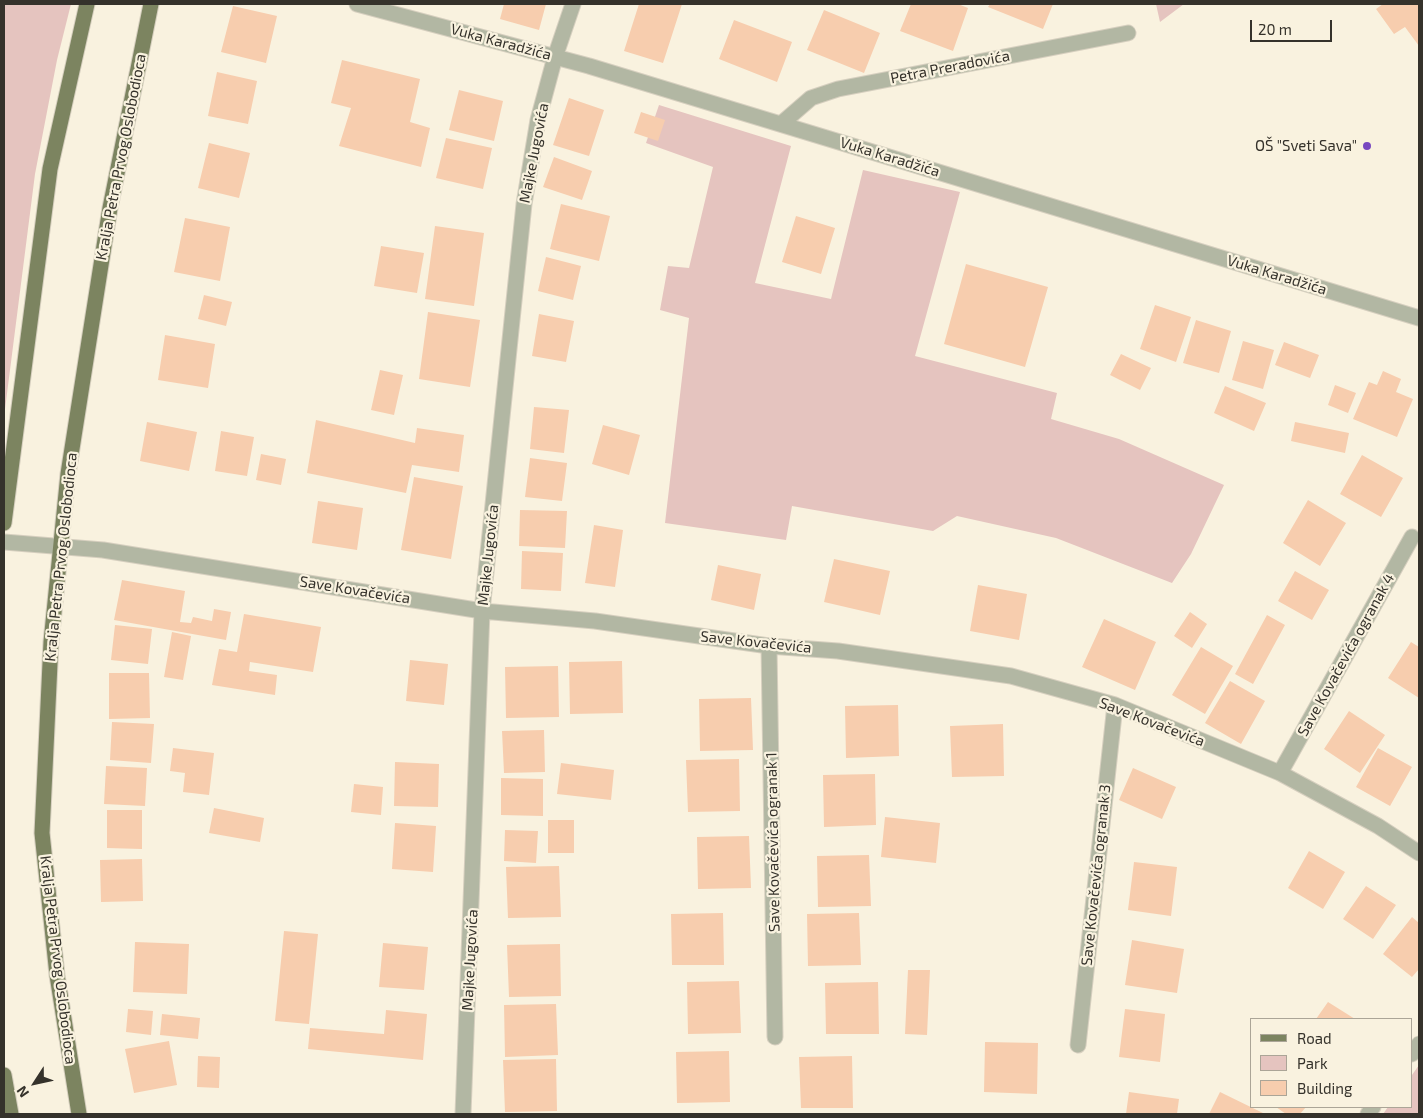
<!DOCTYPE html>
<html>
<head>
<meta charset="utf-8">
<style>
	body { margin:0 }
	#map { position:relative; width:1423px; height:1118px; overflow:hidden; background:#f9f2df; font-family:"Exo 2",sans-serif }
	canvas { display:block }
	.frame { position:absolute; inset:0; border:5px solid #35322b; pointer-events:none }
	.legend { position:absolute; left:1250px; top:1018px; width:162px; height:90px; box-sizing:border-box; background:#f9f2df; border:1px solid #aba597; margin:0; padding:6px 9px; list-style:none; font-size:15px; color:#35322b }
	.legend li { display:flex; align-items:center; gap:10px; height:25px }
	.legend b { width:25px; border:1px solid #aba597 }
	.north { position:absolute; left:10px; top:1058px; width:50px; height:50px; -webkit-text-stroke:4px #f9f2df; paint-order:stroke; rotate:235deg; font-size:14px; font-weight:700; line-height:20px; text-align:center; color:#35322b }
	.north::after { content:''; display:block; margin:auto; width:18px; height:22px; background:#35322b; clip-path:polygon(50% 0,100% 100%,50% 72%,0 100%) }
	.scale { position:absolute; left:1250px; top:20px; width:82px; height:22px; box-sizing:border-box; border:2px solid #35322b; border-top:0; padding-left:6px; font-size:15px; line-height:18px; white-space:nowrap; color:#35322b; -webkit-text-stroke:4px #f9f2df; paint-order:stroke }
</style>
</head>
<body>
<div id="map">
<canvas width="1423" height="1118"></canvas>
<div class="frame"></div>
<ul class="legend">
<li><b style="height:6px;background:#7c8460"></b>Road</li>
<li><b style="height:14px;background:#e5c4bf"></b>Park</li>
<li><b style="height:14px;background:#f7cdae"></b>Building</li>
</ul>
<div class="north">N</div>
<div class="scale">20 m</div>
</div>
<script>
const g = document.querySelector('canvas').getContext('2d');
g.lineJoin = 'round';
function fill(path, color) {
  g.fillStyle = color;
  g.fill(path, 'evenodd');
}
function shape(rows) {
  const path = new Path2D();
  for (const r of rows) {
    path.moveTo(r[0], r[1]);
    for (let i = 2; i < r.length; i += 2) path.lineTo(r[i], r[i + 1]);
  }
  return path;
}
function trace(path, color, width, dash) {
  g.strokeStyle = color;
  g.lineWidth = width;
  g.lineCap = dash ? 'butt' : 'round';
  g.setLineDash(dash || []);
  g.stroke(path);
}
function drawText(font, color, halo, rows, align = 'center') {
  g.font = font + ' "Exo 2",sans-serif';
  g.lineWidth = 4.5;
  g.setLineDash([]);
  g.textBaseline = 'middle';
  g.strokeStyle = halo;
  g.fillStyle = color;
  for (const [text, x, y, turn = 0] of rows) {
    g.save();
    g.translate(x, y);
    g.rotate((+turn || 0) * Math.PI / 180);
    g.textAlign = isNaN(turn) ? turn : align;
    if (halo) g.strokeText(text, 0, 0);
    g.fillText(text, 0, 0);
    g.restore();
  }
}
const green = shape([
	[4,4,71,4,57,60,35,174,4,417],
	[1156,4,1184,4,1160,22],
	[659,105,791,146,755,283,831,299,863,170,960,192,915,356,1057,393,1051,419,1119,439,1224,485,1191,554,1172,583,1056,538,957,516,933,531,792,506,786,540,665,523,689,318,660,310,668,266,689,268,713,167,646,143],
	[1419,1065,1419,1114,1383,1114,1388,1107,1412,1107,1412,1075]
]);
const building = shape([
	[504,4,546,4,539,30,500,19],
	[639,4,682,4,663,63,624,51],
	[911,4,958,4,968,8,953,51,900,31],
	[990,4,1053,4,1043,29,988,7],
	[1383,4,1419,4,1419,46,1405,27,1394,34,1376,9],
	[233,6,277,16,266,63,221,52],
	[824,10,880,33,864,73,807,50],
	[734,20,792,42,777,82,719,59],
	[342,60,420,79,410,122,430,128,421,167,339,146,351,108,331,103],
	[217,72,257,81,248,124,208,116],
	[459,90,503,101,494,141,449,130],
	[569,98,604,110,589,156,553,145],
	[641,112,665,120,658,141,634,133],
	[446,138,492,148,483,189,436,178],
	[209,143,250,153,239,198,198,188],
	[554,157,592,171,582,200,543,187],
	[561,204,610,216,599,261,550,249],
	[796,216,835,228,821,274,782,262],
	[185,218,230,227,220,281,174,272],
	[435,226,484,233,474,306,425,299],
	[381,246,424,253,417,293,374,286],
	[546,257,581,266,573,300,538,291],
	[966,264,1048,287,1025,367,944,344],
	[204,295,232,302,226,326,198,319],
	[1155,305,1191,317,1176,362,1140,349],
	[428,312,480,320,470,387,419,379],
	[539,314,574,321,566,362,532,356],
	[1196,320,1231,331,1219,373,1183,363],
	[165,335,215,344,208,388,158,380],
	[1243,341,1274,350,1263,389,1232,380],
	[1284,342,1319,355,1310,378,1275,365],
	[1121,354,1151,368,1140,390,1110,375],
	[380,370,403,375,394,415,371,410],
	[1383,371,1401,379,1396,392,1413,399,1397,437,1353,419,1369,382,1377,385],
	[1335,385,1356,393,1348,413,1328,405],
	[1225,386,1266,403,1254,431,1214,413],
	[534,407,569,410,564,453,530,449],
	[316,420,415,443,417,428,464,435,459,472,412,465,406,493,307,473],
	[147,422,197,432,189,471,140,461],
	[1295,422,1349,433,1345,453,1291,441],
	[603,425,640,435,629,475,592,464],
	[221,431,254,437,247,476,215,471],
	[261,454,286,459,281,485,256,480],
	[1362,455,1403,478,1381,517,1340,494],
	[530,458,567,463,562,501,525,497],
	[414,477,463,486,451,559,401,550],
	[1308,500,1346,523,1320,566,1283,543],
	[318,501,363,508,357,550,312,543],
	[520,510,567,511,565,548,519,546],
	[594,525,623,530,615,587,585,583],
	[522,551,563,553,561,591,521,589],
	[834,559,890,571,880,615,824,602],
	[718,565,761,574,754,610,711,600],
	[1295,571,1329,590,1312,620,1278,601],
	[122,580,185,591,180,622,191,623,193,617,212,621,214,609,231,612,226,640,114,620],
	[978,585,1027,594,1019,640,970,631],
	[1190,612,1207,624,1192,648,1174,636],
	[244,614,321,627,313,672,250,662,249,671,277,675,275,695,212,685,219,649,237,652],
	[1267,615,1285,625,1253,684,1235,674],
	[1104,619,1156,642,1135,690,1082,667],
	[115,625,152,629,148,664,111,660],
	[172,632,191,636,183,680,164,677],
	[1411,642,1419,647,1419,698,1388,678],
	[1201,647,1233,666,1205,714,1172,695],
	[410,660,448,664,444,705,406,701],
	[622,661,623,713,570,714,569,662],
	[558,666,559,717,506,718,505,667],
	[109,673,149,673,150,718,109,719],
	[1230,681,1265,701,1241,744,1205,723],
	[751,698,753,750,700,751,699,699],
	[898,705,899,756,846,758,845,706],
	[1349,711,1385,735,1360,773,1324,749],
	[112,722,154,724,151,763,110,760],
	[1003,724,1004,776,952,777,950,726],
	[544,730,545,772,504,773,502,731],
	[173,748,214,753,209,795,183,792,185,773,170,771],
	[1378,748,1412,767,1390,806,1356,787],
	[739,759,740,811,688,812,686,760],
	[395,762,439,764,438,807,394,806],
	[561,763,614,770,611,800,557,794],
	[106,766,147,768,145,806,104,804],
	[1133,768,1176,787,1162,819,1119,800],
	[875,774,876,825,824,827,823,775],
	[501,778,543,779,543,816,501,815],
	[354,784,383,787,381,815,351,812],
	[214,808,264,818,260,842,209,833],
	[107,810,142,810,142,849,107,848],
	[885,817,940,823,936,863,881,857],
	[548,820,574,820,574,853,548,853],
	[395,823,436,826,433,872,392,869],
	[505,830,538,831,536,863,504,861],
	[749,836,751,888,698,889,697,837],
	[1309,851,1345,872,1323,909,1288,888],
	[869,855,871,906,818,907,817,856],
	[142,859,143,901,101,902,100,860],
	[1134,862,1177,867,1171,916,1128,910],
	[559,866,561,917,508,918,506,867],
	[1366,886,1396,905,1373,939,1343,919],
	[723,913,724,965,672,965,671,914],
	[859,913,861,965,808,966,807,914],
	[1412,917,1419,923,1419,969,1412,977,1383,954],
	[284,931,318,934,309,1024,275,1021],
	[1132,940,1184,949,1177,993,1125,985],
	[135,942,189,944,187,994,133,992],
	[383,943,428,947,424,990,379,987],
	[560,944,561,996,509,997,507,945],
	[908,970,930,970,927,1035,905,1034],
	[739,981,741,1033,688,1034,687,982],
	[878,982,879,1034,826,1034,825,983],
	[1328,1002,1355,1019,1316,1019],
	[556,1004,558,1055,505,1057,504,1005],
	[128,1009,153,1011,151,1035,126,1032],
	[1125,1009,1165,1014,1160,1062,1119,1057],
	[386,1010,427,1014,423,1060,308,1049,310,1028,384,1034],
	[162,1014,200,1018,198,1039,160,1035],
	[169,1041,177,1085,134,1093,125,1049],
	[985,1042,1038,1043,1037,1094,984,1092],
	[729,1051,730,1102,677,1103,676,1052],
	[198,1056,220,1057,219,1088,197,1087],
	[852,1056,853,1108,801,1108,799,1057],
	[556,1059,557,1111,505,1112,503,1060],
	[1129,1092,1179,1099,1177,1114,1126,1114],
	[1220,1092,1265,1114,1209,1114],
	[1276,1107,1306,1107,1300,1114,1286,1114]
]);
const minor = shape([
	[357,4,589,66,1419,318],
	[781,124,811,98,838,89,1128,33],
	[4,542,103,550,482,611,595,621,769,646,838,651,1011,676,1115,705,1280,773,1378,826,1419,853],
	[769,646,775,1037],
	[1280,773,1412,537],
	[1078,1045,1115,705],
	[1412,1054,1419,1044],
	[463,1114,482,611,524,204,538,120,555,57,573,4],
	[1368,1114,1373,1107]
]);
const primary = shape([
	[4,523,50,169,87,4],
	[4,1075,11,1114],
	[79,1114,57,975,42,833,51,642,68,474,110,208,151,4]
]);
const markers = [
	[1367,146,5,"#7848c0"]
];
const streetNames = [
	["Vuka Karadžića",501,42,15],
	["Petra Preradovića",950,67,-11],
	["Majke Jugovića",534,153,-79],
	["Kralja Petra Prvog Oslobodioca",121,157,-79],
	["Vuka Karadžića",890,157,17],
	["Vuka Karadžića",1277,275,17],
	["Majke Jugovića",488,555,-84],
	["Kralja Petra Prvog Oslobodioca",61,557,-84],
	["Save Kovačevića",355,590,9],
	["Save Kovačevića",756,642,6],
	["Save Kovačevića ogranak 4",1346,655,-61],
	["Save Kovačevića",1152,722,21],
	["Save Kovačevića ogranak 1",773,842,-91],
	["Save Kovačevića ogranak 3",1096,875,-84],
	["Kralja Petra Prvog Oslobodioca",58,960,83],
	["Majke Jugovića",470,960,-87]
];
const poiNames = [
	["OŠ \"Sveti Sava\"",1357,146]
];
fill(green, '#e5c4bf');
fill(building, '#f7cdae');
trace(minor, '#d6cfbf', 17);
trace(primary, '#d6cfbf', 17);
trace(minor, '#b2b7a3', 15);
trace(primary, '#7c8460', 15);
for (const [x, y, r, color] of markers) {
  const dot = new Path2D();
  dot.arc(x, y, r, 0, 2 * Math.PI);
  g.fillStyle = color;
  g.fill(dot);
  trace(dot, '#f9f2df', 2);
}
drawText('15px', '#35322b', '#f9f2df', streetNames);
drawText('15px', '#35322b', '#f9f2df', poiNames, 'right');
</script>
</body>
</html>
